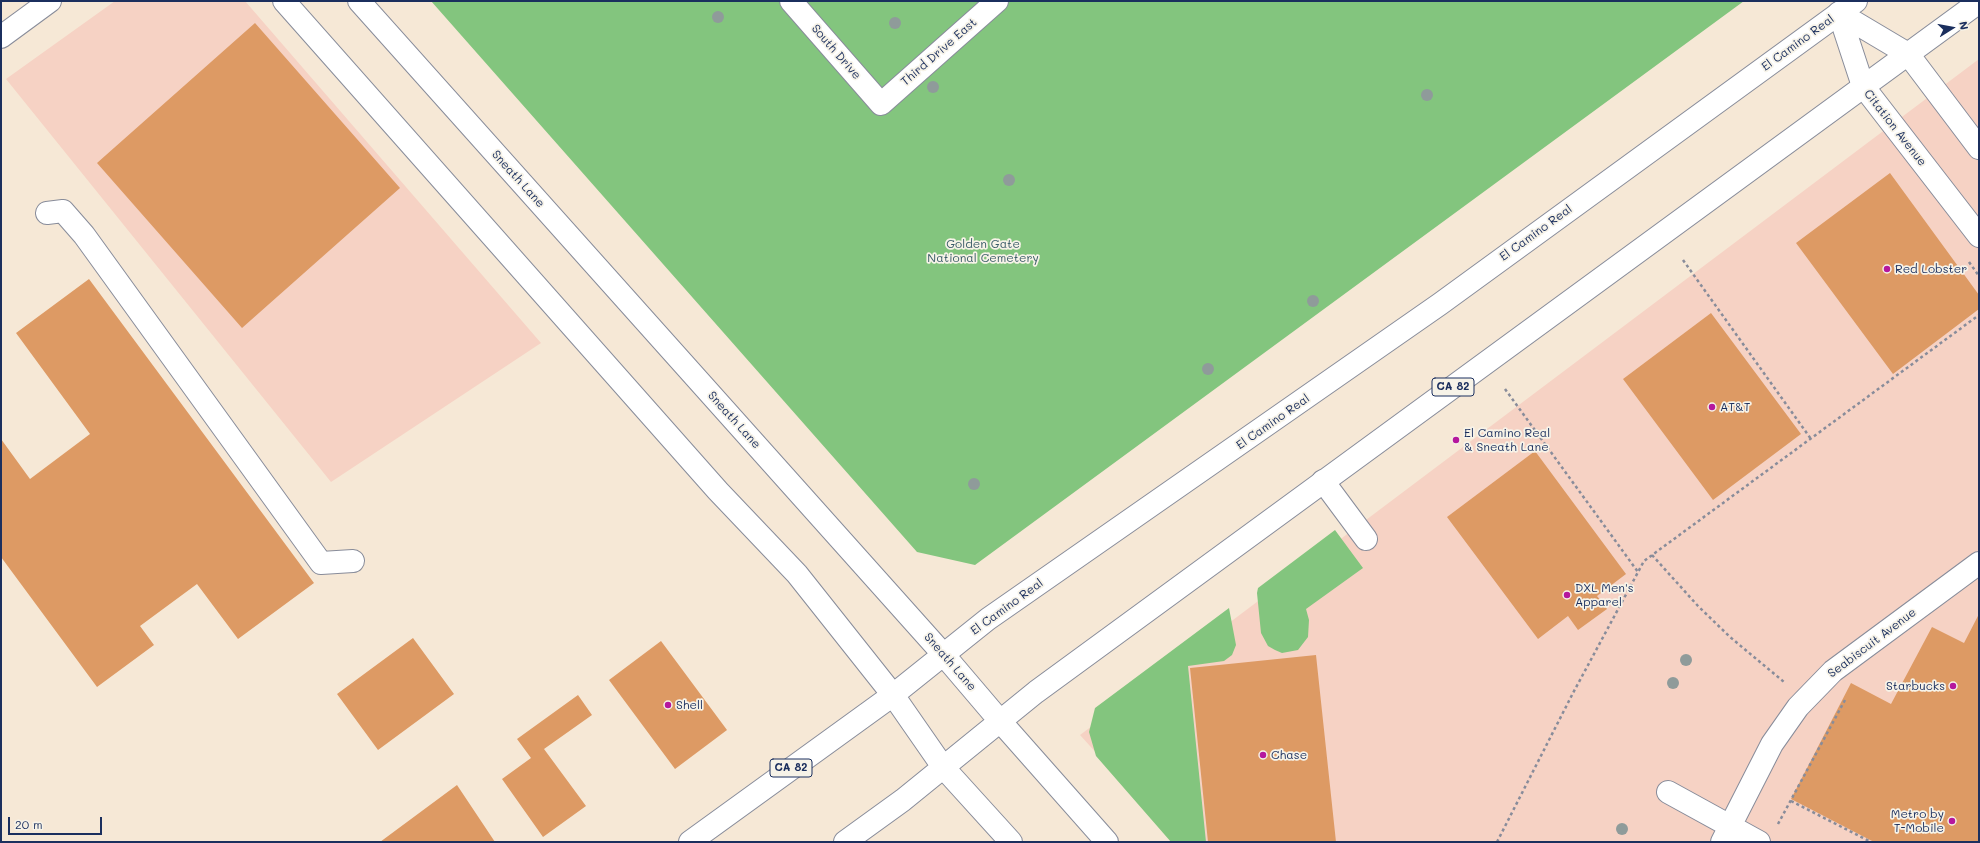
<!DOCTYPE html>
<html>
<head>
<meta charset="utf-8">
<style>
	body { margin:0 }
	#map { position:relative; width:1980px; height:843px; overflow:hidden; background:#f6e8d6; font-family:Mali,sans-serif }
	canvas { display:block }
	.frame { position:absolute; inset:0; border:2px solid #1b2f5e; pointer-events:none }
	.north { position:absolute; left:1932px; top:8px; width:40px; height:40px; -webkit-text-stroke:3px #f7f3e8; paint-order:stroke; rotate:79deg; font-size:11px; font-weight:700; line-height:16px; text-align:center; color:#1b2f5e }
	.north::after { content:''; display:block; margin:auto; width:14px; height:18px; background:#1b2f5e; clip-path:polygon(50% 0,100% 100%,50% 72%,0 100%) }
	.scale { position:absolute; left:8px; top:817px; width:94px; height:18px; box-sizing:border-box; border:2px solid #1b2f5e; border-top:0; padding-left:5px; font-size:12px; line-height:14px; white-space:nowrap; color:#1b2f5e; -webkit-text-stroke:3px #f7f3e8; paint-order:stroke }
</style>
</head>
<body>
<div id="map">
<canvas width="1980" height="843"></canvas>
<div class="frame"></div>
<div class="north">N</div>
<div class="scale">20 m</div>
</div>
<script>
const g = document.querySelector('canvas').getContext('2d');
g.lineJoin = 'round';
function fill(path, color) {
  g.fillStyle = color;
  g.fill(path, 'evenodd');
}
function shape(rows) {
  const path = new Path2D();
  for (const r of rows) {
    path.moveTo(r[0], r[1]);
    for (let i = 2; i < r.length; i += 2) path.lineTo(r[i], r[i + 1]);
  }
  return path;
}
function trace(path, color, width, dash) {
  g.strokeStyle = color;
  g.lineWidth = width;
  g.lineCap = dash ? 'butt' : 'round';
  g.setLineDash(dash || []);
  g.stroke(path);
}
function drawText(font, color, halo, rows, align = 'center') {
  g.font = font + ' Mali,sans-serif';
  g.lineWidth = 3.5;
  g.setLineDash([]);
  g.textBaseline = 'middle';
  g.strokeStyle = halo;
  g.fillStyle = color;
  for (const [text, x, y, turn = 0] of rows) {
    g.save();
    g.translate(x, y);
    g.rotate((+turn || 0) * Math.PI / 180);
    g.textAlign = isNaN(turn) ? turn : align;
    if (halo) g.strokeText(text, 0, 0);
    g.fillText(text, 0, 0);
    g.restore();
  }
}
const built = shape([
	[115,1,245,1,541,343,331,482,6,79],
	[1979,59,1979,842,1177,842,1080,735]
]);
const green = shape([
	[431,1,1744,1,975,565,917,552],
	[1335,530,1363,568,1306,609,1309,620,1308,637,1298,650,1282,653,1275,650,1268,646,1261,633,1257,593,1258,588],
	[1229,608,1236,645,1232,655,1224,661,1188,666,1206,842,1171,842,1096,756,1089,732,1095,708]
]);
const building = shape([
	[255,23,400,188,242,328,97,163],
	[1890,173,1979,295,1979,309,1893,374,1796,243],
	[89,279,314,583,238,639,197,584,140,626,154,645,97,687,1,557,1,439,30,479,90,434,16,333],
	[1711,313,1801,434,1713,500,1623,379],
	[1535,451,1626,574,1597,596,1607,609,1578,630,1568,616,1538,639,1447,517],
	[1979,614,1979,842,1874,842,1791,799,1851,683,1891,704,1932,627,1964,643],
	[413,638,454,694,378,750,337,694],
	[661,641,727,730,675,769,609,680],
	[1316,655,1336,842,1208,842,1190,668],
	[578,695,592,715,544,749,586,806,543,837,502,779,531,758,517,739],
	[457,785,495,842,380,842]
]);
const path = shape([
	[1683,260,1811,439],
	[1969,262,1979,276],
	[1505,389,1638,572],
	[1652,555,1698,606,1730,637,1784,682],
	[1791,801,1871,842],
	[1778,824,1845,700],
	[1497,842,1573,693,1644,561,1979,315]
]);
const minor = shape([
	[791,1,881,104,997,1],
	[1839,13,1863,86,1979,236],
	[1839,13,1908,54,1979,148],
	[1,37,50,1],
	[47,213,63,211,84,235,321,563,353,561],
	[1323,481,1366,539],
	[1000,721,1107,842],
	[943,767,1011,842],
	[1668,792,1759,842],
	[1722,842,1772,744,1798,707,1833,671,1979,563]
]);
const major = shape([
	[284,1,718,491,797,574,893,695,943,767],
	[359,1,943,654,1000,721],
	[690,842,893,695,988,619,1440,304,1856,1],
	[845,842,903,800,1036,692,1979,2]
]);
const trees = [
	[718,17],
	[895,23],
	[933,87],
	[1427,95],
	[1009,180],
	[1313,301],
	[1208,369],
	[974,484],
	[1686,660],
	[1673,683],
	[1622,829]
];
const markers = [
	[1887,269,4,"#b5179e"],
	[1712,407,4,"#b5179e"],
	[1456,440,4,"#b5179e"],
	[1567,595,4,"#b5179e"],
	[1953,686,4,"#b5179e"],
	[668,705,4,"#b5179e"],
	[1263,755,4,"#b5179e"],
	[1952,821,4,"#b5179e"]
];
const shields = [
	[1453,387,42],
	[791,768,42]
];
const shieldNames = [
	["CA 82",1453,387],
	["CA 82",791,768]
];
const streetNames = [
	["El Camino Real",1798,43,-36],
	["South Drive",836,52,49],
	["Third Drive East",939,52,-41],
	["Citation Avenue",1895,128,52],
	["Sneath Lane",518,179,48],
	["El Camino Real",1536,233,-36],
	["Sneath Lane",734,420,48],
	["El Camino Real",1273,422,-35],
	["El Camino Real",1007,607,-36],
	["Seabiscuit Avenue",1872,643,-37],
	["Sneath Lane",950,662,49]
];
const parkNames = [
	["Golden Gate",983,244],
	["National Cemetery",983,258]
];
const poiNames = [
	["Red Lobster",1895,269],
	["AT&T",1720,407],
	["El Camino Real",1464,433],
	["& Sneath Lane",1464,447],
	["DXL Men's",1575,588],
	["Apparel",1575,602],
	["Starbucks",1945,686,"right"],
	["Shell",676,705],
	["Chase",1271,755],
	["Metro by",1944,814,"right"],
	["T-Mobile",1944,828,"right"]
];
fill(built, '#f6d2c4');
fill(green, '#83c57e');
fill(building, '#dd9a64');
trace(minor, '#888c9a', 24);
trace(major, '#888c9a', 24);
trace(path, '#888c9a', 2.5, [3, 3]);
trace(minor, '#fff', 22);
trace(major, '#fff', 22);
g.fillStyle = '#8f9b9a';
for (const [x, y] of trees) {
  g.beginPath();
  g.arc(x, y, 6, 0, 2 * Math.PI);
  g.fill();
}
for (const [x, y, r, color] of markers) {
  const dot = new Path2D();
  dot.arc(x, y, r, 0, 2 * Math.PI);
  g.fillStyle = color;
  g.fill(dot);
  trace(dot, '#f7f3e8', 1.5);
}
for (const [x, y, w] of shields) {
  const box = new Path2D();
  box.roundRect(x - w / 2, y - 9, w, 18, 3);
  g.fillStyle = '#f7f3e8';
  g.fill(box);
  trace(box, '#1b2f5e', 1);
}
drawText('bold 11px', '#1b2f5e', null, shieldNames);
drawText('12px', '#1b2f5e', '#f7f3e8', streetNames);
drawText('12px', '#3a5c68', '#f7f3e8', parkNames);
drawText('12px', '#1b2f5e', '#f7f3e8', poiNames, 'left');
</script>
</body>
</html>
